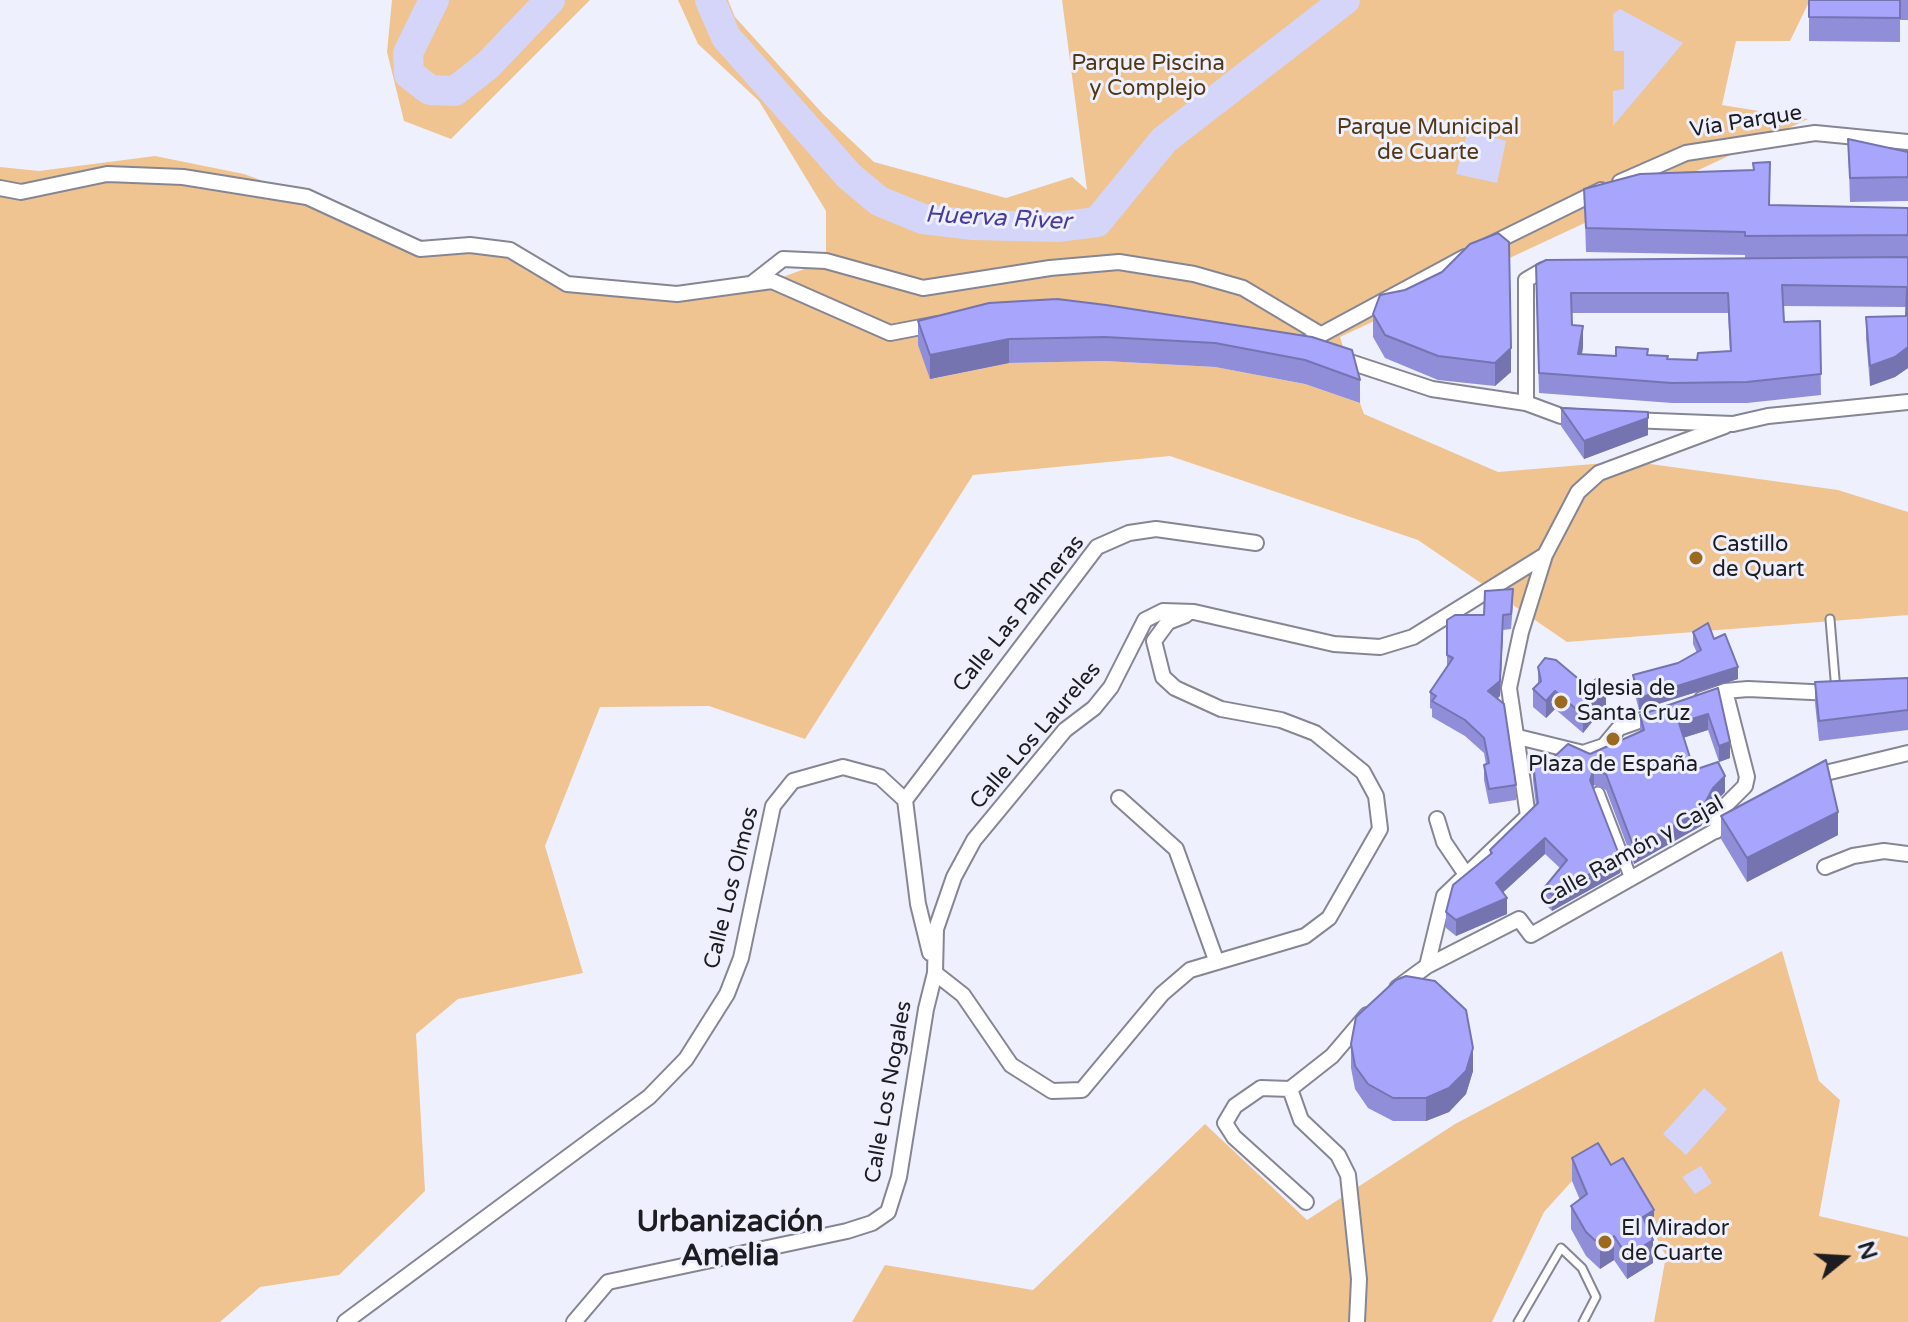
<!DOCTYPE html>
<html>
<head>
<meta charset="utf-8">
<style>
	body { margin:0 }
	#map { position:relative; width:1908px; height:1322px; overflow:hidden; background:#eff0fe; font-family:"Varela Round",sans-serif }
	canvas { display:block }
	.north { position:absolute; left:1804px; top:1218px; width:80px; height:80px; -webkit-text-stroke:6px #eff0fe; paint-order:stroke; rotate:72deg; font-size:22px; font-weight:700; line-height:32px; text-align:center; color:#1c1c21 }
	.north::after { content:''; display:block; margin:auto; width:28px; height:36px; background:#1c1c21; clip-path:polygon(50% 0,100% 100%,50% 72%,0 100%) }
</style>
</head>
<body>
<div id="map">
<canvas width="1908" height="1322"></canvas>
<div class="north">N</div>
</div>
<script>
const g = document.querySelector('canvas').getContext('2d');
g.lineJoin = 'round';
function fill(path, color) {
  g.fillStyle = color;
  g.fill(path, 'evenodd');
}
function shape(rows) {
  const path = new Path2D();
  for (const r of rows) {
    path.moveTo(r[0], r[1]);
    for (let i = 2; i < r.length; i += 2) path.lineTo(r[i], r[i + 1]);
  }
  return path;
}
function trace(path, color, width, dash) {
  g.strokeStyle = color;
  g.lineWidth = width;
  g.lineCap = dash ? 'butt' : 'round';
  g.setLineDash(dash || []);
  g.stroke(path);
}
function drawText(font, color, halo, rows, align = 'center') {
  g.font = font + ' "Varela Round",sans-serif';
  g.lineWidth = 6;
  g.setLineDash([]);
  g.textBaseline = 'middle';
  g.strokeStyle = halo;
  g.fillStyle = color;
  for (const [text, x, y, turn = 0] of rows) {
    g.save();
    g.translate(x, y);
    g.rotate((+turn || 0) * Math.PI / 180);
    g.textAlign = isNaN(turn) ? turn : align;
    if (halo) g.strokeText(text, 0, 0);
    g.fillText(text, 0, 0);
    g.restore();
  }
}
const green = shape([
	[392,0,590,0,451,139,404,121,387,52],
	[678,0,728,0,735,17,823,114,874,162,1006,198,1072,177,1087,190,1062,0,1810,0,1790,41,1736,41,1722,105,1808,119,1340,337,1350,368,1106,328,931,379,1009,363,1105,361,1215,367,1305,384,1360,403,1364,414,1498,472,1629,461,1838,490,1908,512,1908,615,1567,642,1418,540,1170,456,973,475,805,739,709,706,600,707,545,846,583,973,458,999,416,1034,425,1191,339,1275,260,1287,220,1322,0,1322,0,167,39,171,155,156,244,174,307,197,420,249,510,250,567,284,677,294,772,281,826,261,826,211,759,101,698,44],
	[1782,951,1819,1081,1840,1100,1819,1216,1908,1237,1908,1322,1654,1322,1666,1256,1654,1233,1598,1167,1572,1181,1544,1212,1492,1322,852,1322,885,1265,1033,1290,1205,1124,1307,1220,1455,1124]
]);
const water = shape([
	[1620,9,1683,43,1613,126,1613,91,1624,89,1624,51,1614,51,1613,14],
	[1468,130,1506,141,1497,183,1456,174],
	[1704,1088,1727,1109,1686,1155,1663,1134],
	[1701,1166,1712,1183,1695,1194,1682,1177]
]);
const river = shape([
	[434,0,408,53,409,74,430,90,455,91,488,65,550,0],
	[710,0,726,37,849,176,879,201,923,219,973,225,1057,227,1097,222,1164,140,1345,0]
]);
const service = shape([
	[1830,619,1836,691],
	[1518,1322,1561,1248,1582,1268,1596,1297,1583,1322]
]);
const pedestrian = shape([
	[1598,793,1630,876]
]);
const minor = shape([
	[1620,182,1686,153,1815,133,1908,142],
	[0,188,21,192,107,174,183,177,307,197,420,249,470,245,510,250,567,284,677,294,772,281,890,333,937,324],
	[1487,246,1601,190],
	[751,284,783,259,826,261,923,288,1050,268,1119,262,1194,274,1243,288,1320,334],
	[1300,346,1465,257],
	[1338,358,1432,389,1526,403,1561,416,1577,417],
	[1526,403,1526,280,1543,270,1552,270],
	[1630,420,1733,424,1768,416,1908,402],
	[1702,699,1725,691,1748,689,1832,693],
	[1518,737,1583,753,1604,746,1619,728,1656,715],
	[1813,776,1908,753],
	[1119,798,1176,849,1216,960],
	[905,800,1097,547,1129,533,1156,529,1256,543],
	[1437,819,1444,842,1465,873],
	[1716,831,1721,810,1745,786,1747,777,1725,691],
	[1825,867,1853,856,1884,851,1908,854],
	[1427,966,1444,896,1528,816,1509,688,1521,632,1545,555],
	[935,973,963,995,1011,1065,1052,1091,1082,1090,1162,994,1190,970,1305,936,1329,918,1380,829,1376,796,1363,772,1315,733,1281,720,1221,709,1175,688,1163,677,1154,641,1168,622,1186,615],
	[1397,988,1427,966,1519,919,1531,935,1736,819],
	[1290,1089,1332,1056,1367,1015],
	[1290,1089,1301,1120,1338,1155,1348,1175,1359,1279,1357,1322],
	[1290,1089,1261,1088,1235,1106,1225,1123,1234,1137,1306,1202],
	[345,1322,649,1097,686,1059,727,994,741,958,773,806,793,781,843,767,880,777,905,800,918,904,930,953],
	[574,1322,608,1282,847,1231,872,1223,888,1212,899,1177,926,1009,935,973,936,929,954,877,974,840,1065,730,1094,708,1111,687,1145,620,1163,611,1194,612,1334,644,1380,647,1413,637,1545,555,1578,492,1599,473,1725,426]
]);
const wall = shape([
	[1809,0,1908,0,1908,20,1900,20,1900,42,1809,41],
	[1848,139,1908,152,1908,201,1850,202],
	[1753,163,1769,205,1908,208,1908,368,1895,377,1870,386,1866,338,1866,317,1906,316,1906,307,1784,306,1784,322,1820,321,1821,395,1747,403,1672,403,1539,393,1536,286,1745,258,1745,255,1586,252,1584,189,1753,170],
	[1572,313,1728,313,1730,351,1697,360,1668,359,1648,355,1616,356,1582,354,1583,347,1572,325],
	[1405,290,1511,372,1495,386,1438,380,1385,358,1373,337,1373,314],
	[918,321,1312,337,1360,380,1360,403,1305,384,1215,367,1105,361,1009,363,930,379,918,345],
	[1561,408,1648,435,1584,459,1561,426],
	[1513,605,1511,629,1503,630,1500,696,1497,699,1516,785,1516,800,1489,804,1484,780,1484,765,1486,764,1484,753,1465,736,1432,717,1432,709,1430,708,1430,692,1447,668,1447,620,1484,615],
	[1693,632,1738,679,1639,710,1633,687,1633,675,1678,663,1697,653,1693,644],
	[1538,667,1606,705,1583,733,1555,709,1546,718,1533,707,1533,689,1538,684],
	[1908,678,1908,730,1819,741,1815,703,1815,682],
	[1718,688,1730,758,1719,762,1708,730,1683,738,1694,770,1725,792,1713,804,1701,826,1634,864,1606,790,1594,785,1593,788,1620,873,1552,911,1544,903,1544,888,1560,868,1545,854,1503,892,1507,914,1456,936,1446,928,1446,912,1490,855,1490,850,1536,805,1533,780,1533,764,1590,754,1640,732,1640,715],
	[1721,816,1838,835,1747,882,1721,839],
	[1351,1044,1473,1071,1466,1094,1449,1112,1426,1121,1393,1121,1368,1108,1355,1089,1351,1068],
	[1572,1158,1654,1233,1651,1235,1653,1263,1627,1279,1614,1260,1600,1269,1586,1256,1571,1229,1571,1206,1580,1200,1572,1181]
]);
const shadedWall = shape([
	[1583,326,1583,347,1578,375,1578,354],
	[1009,339,1009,363,930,379,930,355],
	[1908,347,1908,368,1895,377,1870,386,1870,366],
	[1511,348,1511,372,1495,386,1495,363],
	[1648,418,1648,435,1584,459,1584,441],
	[1503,630,1500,696,1488,706,1488,691],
	[1738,667,1738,679,1639,710,1639,698],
	[1606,687,1606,705,1583,733,1583,715],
	[1555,691,1555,709,1546,718,1546,701],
	[1708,714,1708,730,1679,739,1679,723],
	[1730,742,1730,758,1719,762,1719,746],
	[1594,769,1594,785,1590,796,1590,780],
	[1725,776,1725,792,1713,804,1701,826,1634,864,1634,848,1713,788],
	[1838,812,1838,835,1747,882,1747,858],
	[1545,838,1545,854,1496,899,1496,883],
	[1620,857,1620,873,1552,911,1552,895],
	[1507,898,1507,914,1456,936,1456,920],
	[1473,1048,1473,1071,1466,1094,1449,1112,1426,1121,1426,1098],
	[1654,1210,1654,1233,1643,1240,1643,1217],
	[1614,1236,1614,1260,1600,1269,1600,1245],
	[1653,1240,1653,1263,1627,1279,1627,1256]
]);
const building = shape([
	[1809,0,1900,0,1900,18,1809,17,1809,0],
	[1848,139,1908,152,1908,177,1850,178,1848,139],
	[1770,162,1769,205,1908,208,1908,235,1745,236,1745,232,1586,228,1584,189,1640,174,1754,170,1753,163,1770,162],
	[1498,233,1509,242,1511,348,1495,363,1438,356,1385,335,1373,314,1380,295,1405,290,1442,272,1470,244,1498,233],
	[1908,257,1908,347,1895,357,1870,366,1866,317,1906,316,1907,287,1782,285,1784,322,1820,321,1821,374,1747,382,1672,383,1539,373,1536,265,1546,260,1908,257],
	[1571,293,1728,293,1731,351,1698,353,1697,360,1667,359,1668,356,1647,355,1648,349,1616,347,1616,356,1578,354,1583,326,1572,325,1571,293],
	[1057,299,1106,305,1312,337,1352,350,1360,380,1305,360,1215,343,1105,337,1009,339,930,355,918,321,989,303,1057,299],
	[1561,408,1648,412,1648,418,1584,441,1561,408],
	[1513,589,1511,614,1503,615,1500,681,1488,691,1504,704,1516,785,1489,789,1484,765,1489,763,1484,738,1465,720,1432,701,1436,696,1430,692,1453,658,1447,655,1447,620,1455,615,1484,615,1485,591,1513,589],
	[1708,623,1714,639,1725,634,1738,667,1639,698,1633,675,1678,663,1701,650,1693,632,1708,623],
	[1545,658,1556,660,1588,687,1596,679,1606,687,1583,715,1555,691,1546,701,1533,689,1541,681,1538,667,1545,658],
	[1908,678,1908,710,1819,721,1815,682,1908,678],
	[1718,688,1730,742,1719,746,1708,714,1679,723,1694,770,1718,762,1725,776,1713,788,1701,810,1634,848,1606,774,1594,769,1590,780,1620,857,1552,895,1544,888,1567,860,1545,838,1496,883,1507,898,1456,920,1446,912,1453,885,1492,853,1490,850,1538,803,1533,764,1553,758,1568,744,1590,754,1644,730,1640,715,1718,688],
	[1826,760,1838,812,1747,858,1721,816,1826,760],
	[1406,976,1435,981,1466,1010,1473,1048,1466,1071,1449,1088,1426,1098,1393,1098,1368,1084,1355,1066,1351,1044,1356,1017,1396,980,1406,976],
	[1598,1143,1611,1165,1623,1158,1654,1210,1643,1217,1653,1240,1627,1256,1614,1236,1600,1245,1586,1232,1571,1206,1587,1194,1572,1158,1598,1143]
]);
const markers = [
	[1696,558,8,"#9c6a1f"],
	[1561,702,8,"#9c6a1f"],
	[1613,739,8,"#9c6a1f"],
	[1605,1242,8,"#9c6a1f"]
];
const parkNames = [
	["Parque Piscina",1148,64],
	["y Complejo",1148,89],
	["Parque Municipal",1428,128],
	["de Cuarte",1428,153]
];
const streetNames = [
	["Vía Parque",1746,122,-9],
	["Calle Las Palmeras",1019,614,-51],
	["Calle Los Laureles",1036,736,-49],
	["Calle Ramón y Cajal",1632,852,-29],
	["Calle Los Olmos",732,888,-76],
	["Calle Los Nogales",889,1092,-80]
];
const poiNames = [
	["Castillo",1712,545],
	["de Quart",1712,570],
	["Iglesia de",1577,689],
	["Santa Cruz",1577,714],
	["Plaza de España",1613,765,"center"],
	["El Mirador",1621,1229],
	["de Cuarte",1621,1254]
];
const waterNames = [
	["Huerva River",998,219,3]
];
const districtNames = [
	["Urbanización",730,1223],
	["Amelia",730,1257]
];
fill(green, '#efc491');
fill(water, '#d4d5f9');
trace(river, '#d4d5f9', 30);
trace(service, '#868693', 11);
trace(pedestrian, '#868693', 15);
trace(minor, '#868693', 18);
trace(service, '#fff', 7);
trace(pedestrian, '#fff', 11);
trace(minor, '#fff', 14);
fill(wall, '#908ed9');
fill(shadedWall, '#7574b0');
fill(building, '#a7a5fc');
trace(building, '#7574b0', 2);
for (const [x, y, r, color] of markers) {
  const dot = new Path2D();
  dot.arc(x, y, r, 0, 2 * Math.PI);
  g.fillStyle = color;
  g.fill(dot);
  trace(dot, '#eff0fe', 3);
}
drawText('22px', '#513815', '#eff0fe', parkNames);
drawText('22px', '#1c1c21', '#eff0fe', streetNames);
drawText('22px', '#1c1c21', '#eff0fe', poiNames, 'left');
drawText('italic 24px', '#493b9e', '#eff0fe', waterNames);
drawText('bold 30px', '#1c1c21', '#eff0fe', districtNames);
</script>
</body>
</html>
